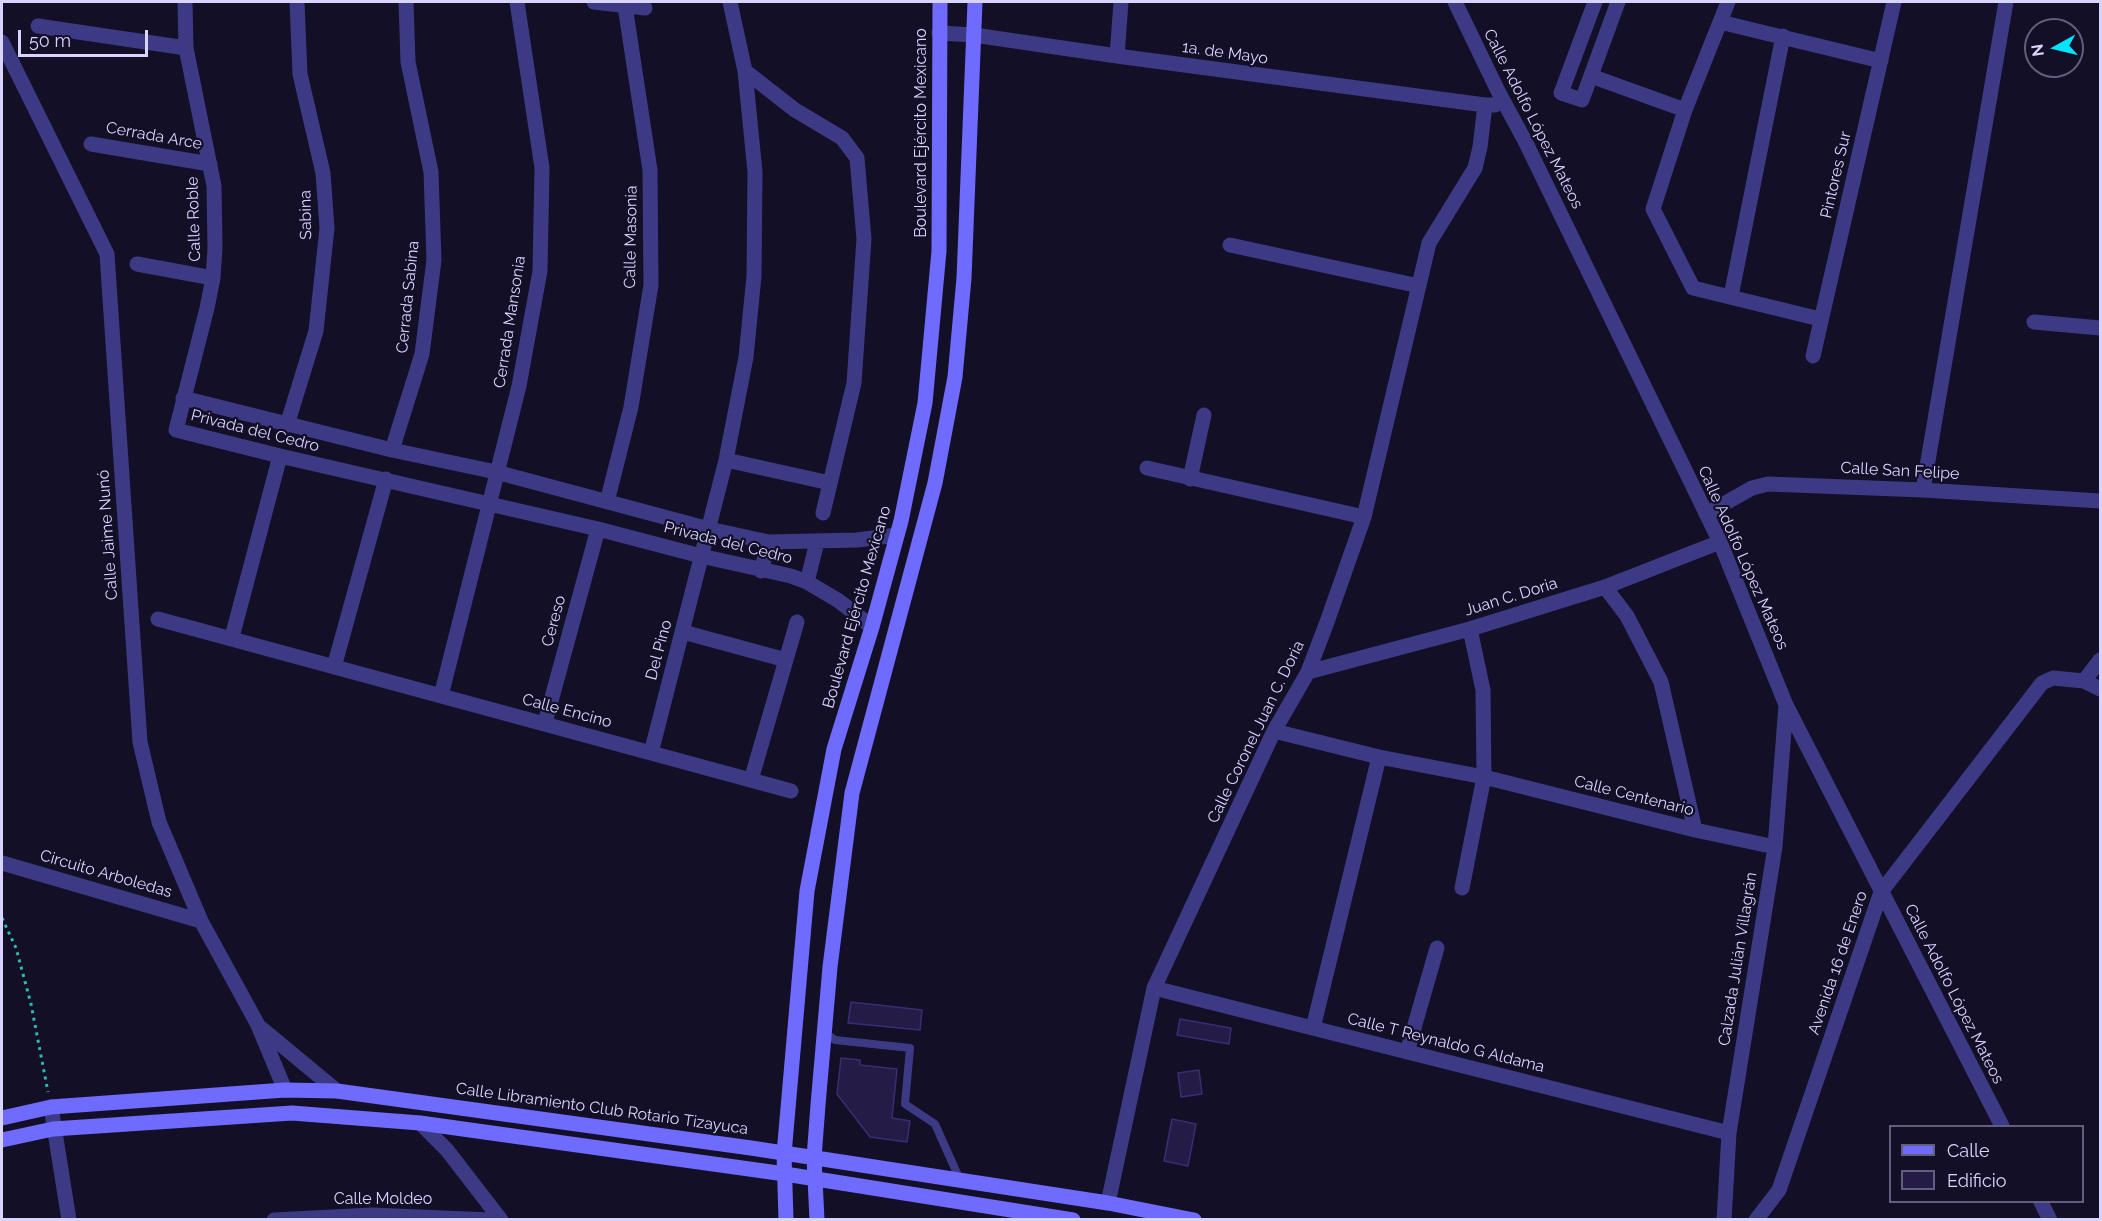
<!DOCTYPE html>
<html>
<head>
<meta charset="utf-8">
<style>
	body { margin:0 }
	#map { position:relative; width:2102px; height:1221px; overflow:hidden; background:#130f26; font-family:Raleway,sans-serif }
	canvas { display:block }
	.frame { position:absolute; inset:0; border:3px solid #d9d4ff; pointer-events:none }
	.legend { position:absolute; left:1889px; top:1125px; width:195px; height:78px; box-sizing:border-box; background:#130f26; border:2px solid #625e7d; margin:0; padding:8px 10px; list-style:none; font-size:18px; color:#d9d4ff }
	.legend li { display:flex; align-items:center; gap:12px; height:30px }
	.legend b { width:30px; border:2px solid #625e7d }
	.north { position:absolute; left:2024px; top:18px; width:60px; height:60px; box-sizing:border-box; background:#130f26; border:2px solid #625e7d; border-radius:50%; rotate:262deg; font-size:16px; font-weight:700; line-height:24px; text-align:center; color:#d9d4ff }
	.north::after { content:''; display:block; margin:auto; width:21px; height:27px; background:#00e5ff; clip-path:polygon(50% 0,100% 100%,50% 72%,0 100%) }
	.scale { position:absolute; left:18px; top:30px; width:130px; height:27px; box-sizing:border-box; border:3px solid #d9d4ff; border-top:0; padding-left:8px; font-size:18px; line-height:21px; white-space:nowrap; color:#d9d4ff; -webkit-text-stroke:4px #130f26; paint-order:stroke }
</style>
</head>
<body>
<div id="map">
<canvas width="2102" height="1221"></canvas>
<div class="frame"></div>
<ul class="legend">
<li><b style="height:8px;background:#6f6bff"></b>Calle</li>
<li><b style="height:16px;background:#241b47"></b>Edificio</li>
</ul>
<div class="north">N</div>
<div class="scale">50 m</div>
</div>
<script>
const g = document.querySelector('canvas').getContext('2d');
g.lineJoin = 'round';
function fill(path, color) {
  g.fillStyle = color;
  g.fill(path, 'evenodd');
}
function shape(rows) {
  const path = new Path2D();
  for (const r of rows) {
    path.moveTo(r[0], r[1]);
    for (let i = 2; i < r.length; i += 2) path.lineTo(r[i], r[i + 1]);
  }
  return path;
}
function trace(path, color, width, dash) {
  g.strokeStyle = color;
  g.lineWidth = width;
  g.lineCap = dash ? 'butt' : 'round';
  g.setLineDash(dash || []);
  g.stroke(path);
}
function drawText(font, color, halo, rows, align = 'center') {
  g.font = font + ' Raleway,sans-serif';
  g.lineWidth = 4.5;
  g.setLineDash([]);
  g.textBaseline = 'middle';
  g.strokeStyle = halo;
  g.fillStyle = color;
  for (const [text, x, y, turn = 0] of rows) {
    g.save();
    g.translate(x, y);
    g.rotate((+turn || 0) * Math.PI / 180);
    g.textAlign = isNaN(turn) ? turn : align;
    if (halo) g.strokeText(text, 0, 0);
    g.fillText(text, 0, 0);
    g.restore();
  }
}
const building = shape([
	[851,1002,922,1010,920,1030,848,1023,851,1002],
	[1180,1019,1231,1028,1229,1044,1177,1035,1180,1019],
	[841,1058,860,1060,860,1065,897,1069,892,1118,910,1121,907,1142,870,1137,837,1094,841,1058],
	[1199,1070,1202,1094,1181,1097,1178,1073,1199,1070],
	[1172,1119,1196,1124,1188,1166,1164,1161,1172,1119]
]);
const path = shape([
	[2,918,16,948,31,1004,48,1092]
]);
const service = shape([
	[824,1032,835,1040,910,1048,905,1104,935,1124,960,1180]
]);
const minor = shape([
	[185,2,186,48,214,186,215,248,213,278,207,308,176,430,280,456,598,529,701,556,791,576,807,582,839,601,872,627],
	[594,2,645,8],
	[1455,2,1498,91,1525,141,1720,542,1786,705,2002,1126],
	[1595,2,1561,93,1582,100,1618,2],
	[1728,2,1685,110,1653,209,1693,288,1820,319],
	[1720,22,1881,61],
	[38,26,186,48],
	[939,33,974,35,1117,56,1485,105,1495,105],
	[2,42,107,254,140,742,159,822,201,921,258,1025,285,1090],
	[1117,56,1121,2],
	[745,71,795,110,842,138,857,158,864,239,854,383,823,513],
	[1591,76,1685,110],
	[91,144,210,164],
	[1230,245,1419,286],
	[137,264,213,278],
	[1731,296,1783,36],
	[2034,322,2100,328],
	[1813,356,1894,2],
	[183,398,392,450,496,472,709,529,769,542,857,540,897,535],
	[287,425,316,331,327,228,323,173,300,74,297,2],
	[392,450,422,354,434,260,431,172,408,62,406,2],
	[726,460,830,483],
	[1147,468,1364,517],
	[1190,479,1204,415],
	[1923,490,2006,2],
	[607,502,631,407,651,285,650,170,625,6],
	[1706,514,1752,488,1768,484,1923,490,2100,501],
	[761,571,769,542],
	[807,582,817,542],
	[1605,587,1627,616,1661,682,1695,830],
	[158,619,791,791],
	[683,632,786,660],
	[232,637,280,456],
	[334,667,386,479],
	[1308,672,1470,629,1605,587,1720,542],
	[2084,681,2100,660],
	[441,696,519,386,540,271,542,168,517,2],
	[545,723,598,529],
	[1274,731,1379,757,1484,777,1695,830,1775,847],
	[651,753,726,460,746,357,754,276,755,172,745,71,730,2],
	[751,780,797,622],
	[2,863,201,921],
	[1462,888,1484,777,1483,690,1470,629],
	[1154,988,1729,1133],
	[261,1028,337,1091],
	[1313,1028,1379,757],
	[1407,1052,1437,948],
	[51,1107,69,1220],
	[420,1123,447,1150,501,1220],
	[2041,1202,2050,1220],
	[1108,1203,1154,988,1274,731,1308,672,1327,622,1364,517,1429,243,1475,168,1480,147,1485,105],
	[274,1220,372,1215,491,1220],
	[1724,1220,1729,1133,1775,847,1786,705],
	[1756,1220,1779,1190,1881,892,2042,683,2053,678,2084,681,2100,689]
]);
const secondary = shape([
	[2,1118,51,1107,285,1090,337,1091,751,1148,1108,1203,1194,1220],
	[2,1140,53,1129,292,1113,420,1123,785,1174,1073,1220],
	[786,1220,784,1154,807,891,834,749,872,627,901,521,925,403,939,251,940,2],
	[817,1220,814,1158,818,1105,830,967,852,793,935,483,955,377,964,278,975,2]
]);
const streetNames = [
	["1a. de Mayo",1225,53,8],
	["Calle Adolfo López Mateos",1533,119,63],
	["Boulevard Ejército Mexicano",921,133,-90],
	["Cerrada Arce",154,136,10],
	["Pintores Sur",1836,175,-77],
	["Sabina",306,215,-91],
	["Calle Roble",194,219,-92],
	["Calle Masonia",631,237,-89],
	["Cerrada Sabina",408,297,-84],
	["Cerrada Mansonia",510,322,-81],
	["Privada del Cedro",255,431,14],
	["Calle San Felipe",1900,471,3],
	["Calle Jaime Nunó",108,535,-94],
	["Privada del Cedro",728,543,14],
	["Calle Adolfo López Mateos",1743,558,66],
	["Juan C. Doria",1511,597,-17],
	["Boulevard Ejército Mexicano",857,607,-74],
	["Cereso",554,621,-75],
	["Del Pino",659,650,-75],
	["Calle Encino",567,711,15],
	["Calle Coronel Juan C. Doria",1256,732,-64],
	["Calle Centenario",1634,796,14],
	["Circuito Arboledas",106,874,16],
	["Calzada Julián Villagrán",1738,959,-81],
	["Avenida 16 de Enero",1838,963,-71],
	["Calle Adolfo López Mateos",1954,994,63],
	["Calle T Reynaldo G Aldama",1446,1043,14],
	["Calle Libramiento Club Rotario Tizayuca",602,1109,8],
	["Calle Moldeo",383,1199]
];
fill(building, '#241b47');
trace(building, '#3b2d73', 1.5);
trace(path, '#2fb8b0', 3, [3, 4.5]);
trace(service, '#3d3a85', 8);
trace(minor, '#3d3a85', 15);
trace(secondary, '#6f6bff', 15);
drawText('16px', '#d9d4ff', '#130f26', streetNames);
</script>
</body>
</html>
